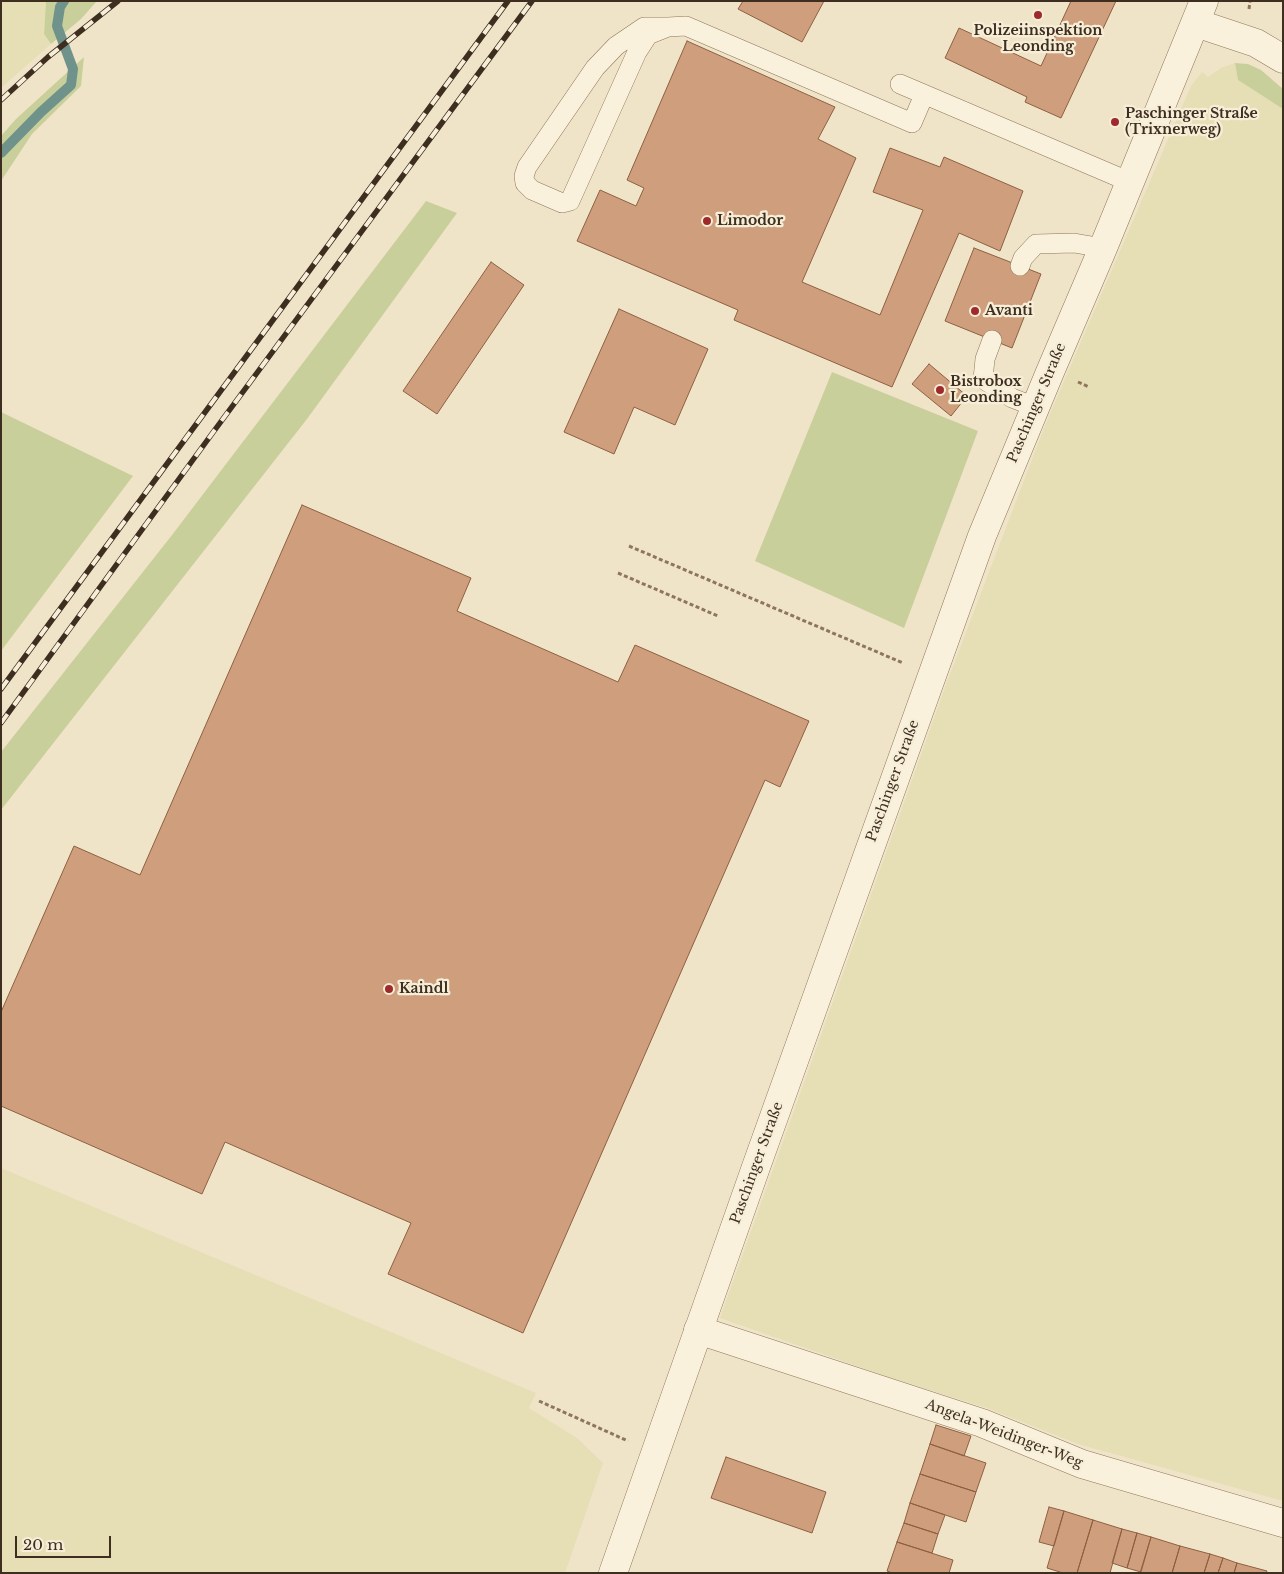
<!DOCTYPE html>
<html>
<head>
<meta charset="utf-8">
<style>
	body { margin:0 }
	#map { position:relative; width:1284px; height:1574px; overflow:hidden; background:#f0e4c8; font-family:"Libre Baskerville",serif }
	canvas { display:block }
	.frame { position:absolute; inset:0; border:2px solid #3d2e20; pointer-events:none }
	.scale { position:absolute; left:15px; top:1536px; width:96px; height:22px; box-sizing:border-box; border:2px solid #3d2e20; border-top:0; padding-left:6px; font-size:15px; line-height:18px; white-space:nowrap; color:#3d2e20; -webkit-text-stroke:4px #f7eed8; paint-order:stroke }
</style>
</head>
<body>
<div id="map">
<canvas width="1284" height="1574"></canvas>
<div class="frame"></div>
<div class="scale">20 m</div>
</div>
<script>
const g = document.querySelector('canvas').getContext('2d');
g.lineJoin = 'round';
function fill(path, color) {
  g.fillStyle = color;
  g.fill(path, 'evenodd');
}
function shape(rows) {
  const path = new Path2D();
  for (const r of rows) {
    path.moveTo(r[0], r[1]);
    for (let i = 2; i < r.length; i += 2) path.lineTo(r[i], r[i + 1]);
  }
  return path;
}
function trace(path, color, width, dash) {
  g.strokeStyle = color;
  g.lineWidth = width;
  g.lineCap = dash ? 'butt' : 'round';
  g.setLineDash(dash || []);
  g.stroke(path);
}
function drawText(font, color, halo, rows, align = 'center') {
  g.font = font + ' "Libre Baskerville",serif';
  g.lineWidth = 4.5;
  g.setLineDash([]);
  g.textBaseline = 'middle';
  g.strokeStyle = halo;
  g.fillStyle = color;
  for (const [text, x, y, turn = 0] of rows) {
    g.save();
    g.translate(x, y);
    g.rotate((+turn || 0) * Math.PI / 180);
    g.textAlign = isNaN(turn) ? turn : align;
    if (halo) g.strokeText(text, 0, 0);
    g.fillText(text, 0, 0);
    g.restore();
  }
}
const farmland = shape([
	[1,1,46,1,44,34,51,44,1,88],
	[1235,63,1238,80,1283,109,1283,1501,1078,1444,987,1408,891,1378,720,1318,947,682,1046,423,1191,86,1202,72,1208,77,1221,68],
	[1,1168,536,1393,529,1408,577,1438,603,1463,565,1573,1,1573]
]);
const green = shape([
	[46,1,97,1,81,19,51,44,44,34],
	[84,57,81,86,32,134,1,181,1,136,16,119],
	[1235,63,1248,64,1261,70,1283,89,1283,109,1238,80],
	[426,201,457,213,307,419,1,810,1,752,172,535],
	[832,372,978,431,904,628,755,561],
	[1,412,133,476,1,651]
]);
const stream = shape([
	[1,153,41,112,71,85,73,69,57,26,60,7,64,1]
]);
const building = shape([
	[743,1,824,1,802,42,738,9,743,1],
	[1071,1,1116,1,1061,118,1025,102,1027,97,945,58,959,28,1041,66,1071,1],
	[687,41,835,107,818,139,856,158,802,282,880,315,923,210,873,192,890,148,940,167,944,157,1023,191,1000,251,959,233,892,387,734,320,738,310,577,241,600,190,636,206,644,188,627,180,687,41],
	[974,248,1041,274,1012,348,945,321,974,248],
	[491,262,524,285,437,414,403,391,491,262],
	[619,309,708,349,675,425,634,407,614,454,564,432,619,309],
	[929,364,967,396,951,416,912,384,929,364],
	[302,505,471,578,457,611,618,682,635,645,809,721,780,787,765,780,523,1333,388,1274,411,1223,225,1142,202,1194,1,1106,1,1012,74,846,140,875,302,505],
	[936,1425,971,1436,964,1456,930,1444,936,1425],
	[930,1444,986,1463,976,1492,920,1474,930,1444],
	[726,1457,826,1492,812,1533,711,1498,726,1457],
	[920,1474,976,1492,966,1522,910,1503,920,1474],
	[910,1503,945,1515,938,1534,904,1523,910,1503],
	[1049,1507,1064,1511,1054,1546,1039,1542,1049,1507],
	[1064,1511,1093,1520,1077,1573,1063,1573,1047,1568,1064,1511],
	[1093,1520,1122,1529,1110,1573,1077,1573,1093,1520],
	[904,1523,938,1534,932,1553,897,1542,904,1523],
	[1122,1529,1137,1533,1127,1568,1112,1563,1122,1529],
	[1137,1533,1151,1537,1141,1572,1127,1568,1137,1533],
	[1151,1537,1180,1546,1172,1573,1140,1573,1151,1537],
	[897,1542,953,1560,949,1573,892,1573,887,1571,897,1542],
	[1180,1546,1210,1554,1204,1573,1172,1573,1180,1546],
	[1210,1554,1223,1558,1218,1573,1204,1573,1210,1554],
	[1223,1558,1237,1563,1234,1573,1218,1573,1223,1558],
	[1237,1563,1267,1571,1266,1573,1234,1573,1237,1563]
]);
const path = shape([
	[1249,9,1250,1],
	[1078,382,1089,387],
	[629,546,903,663],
	[618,573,718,616],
	[539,1401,628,1441]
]);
const service = shape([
	[668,27,644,27,616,46,595,68,527,167,524,176,525,183,532,190,562,203,570,201,637,52,648,35,668,27,686,26,912,123,924,95],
	[900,84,1130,182],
	[1020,266,1023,258,1036,244,1074,243,1103,248],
	[992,340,985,359,983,379,1012,398,1035,407]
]);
const minor = shape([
	[1196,23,1256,43,1283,59],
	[698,1330,982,1423,1082,1464,1283,1523]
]);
const tertiary = shape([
	[613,1573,756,1167,982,536,1050,372,1103,248,1204,1]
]);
const rail = shape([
	[1,100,48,57,118,1],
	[1,689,508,1],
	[1,723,214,431,532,1]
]);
const markers = [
	[1038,15,5,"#9e2a2b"],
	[1115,122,5,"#9e2a2b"],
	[707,221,5,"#9e2a2b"],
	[975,311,5,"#9e2a2b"],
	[940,390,5,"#9e2a2b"],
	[389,989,5,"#9e2a2b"]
];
const poiNames = [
	["Polizeiinspektion",1038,31,"center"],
	["Leonding",1038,47,"center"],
	["Paschinger Straße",1125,114],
	["(Trixnerweg)",1125,130],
	["Limodor",717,221],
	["Avanti",985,311],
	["Bistrobox",950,382],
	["Leonding",950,398],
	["Kaindl",399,989]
];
const streetNames = [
	["Paschinger Straße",1037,403,-67],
	["Paschinger Straße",893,781,-70],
	["Paschinger Straße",757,1163,-70],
	["Angela-Weidinger-Weg",1004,1434,21]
];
fill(farmland, '#e6deb5');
fill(green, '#c9cf9b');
trace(stream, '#6f938a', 10);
fill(building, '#cf9f7d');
trace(building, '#8d5f41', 1);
trace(service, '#8d765c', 20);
trace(minor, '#8d765c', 29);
trace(tertiary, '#8d765c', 29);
trace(path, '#8d765c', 3, [4, 2.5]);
trace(service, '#faf1dc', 19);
trace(minor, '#faf1dc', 28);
trace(tertiary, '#faf1dc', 28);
trace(rail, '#3d2e20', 5.5);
trace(rail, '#f7eed8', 4, [11]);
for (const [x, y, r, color] of markers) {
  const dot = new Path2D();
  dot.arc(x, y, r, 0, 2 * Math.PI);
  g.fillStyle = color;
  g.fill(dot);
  trace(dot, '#f7eed8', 2);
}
drawText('bold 14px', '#3d2e20', '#f7eed8', poiNames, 'left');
drawText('14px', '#3d2e20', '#f7eed8', streetNames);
</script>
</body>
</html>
